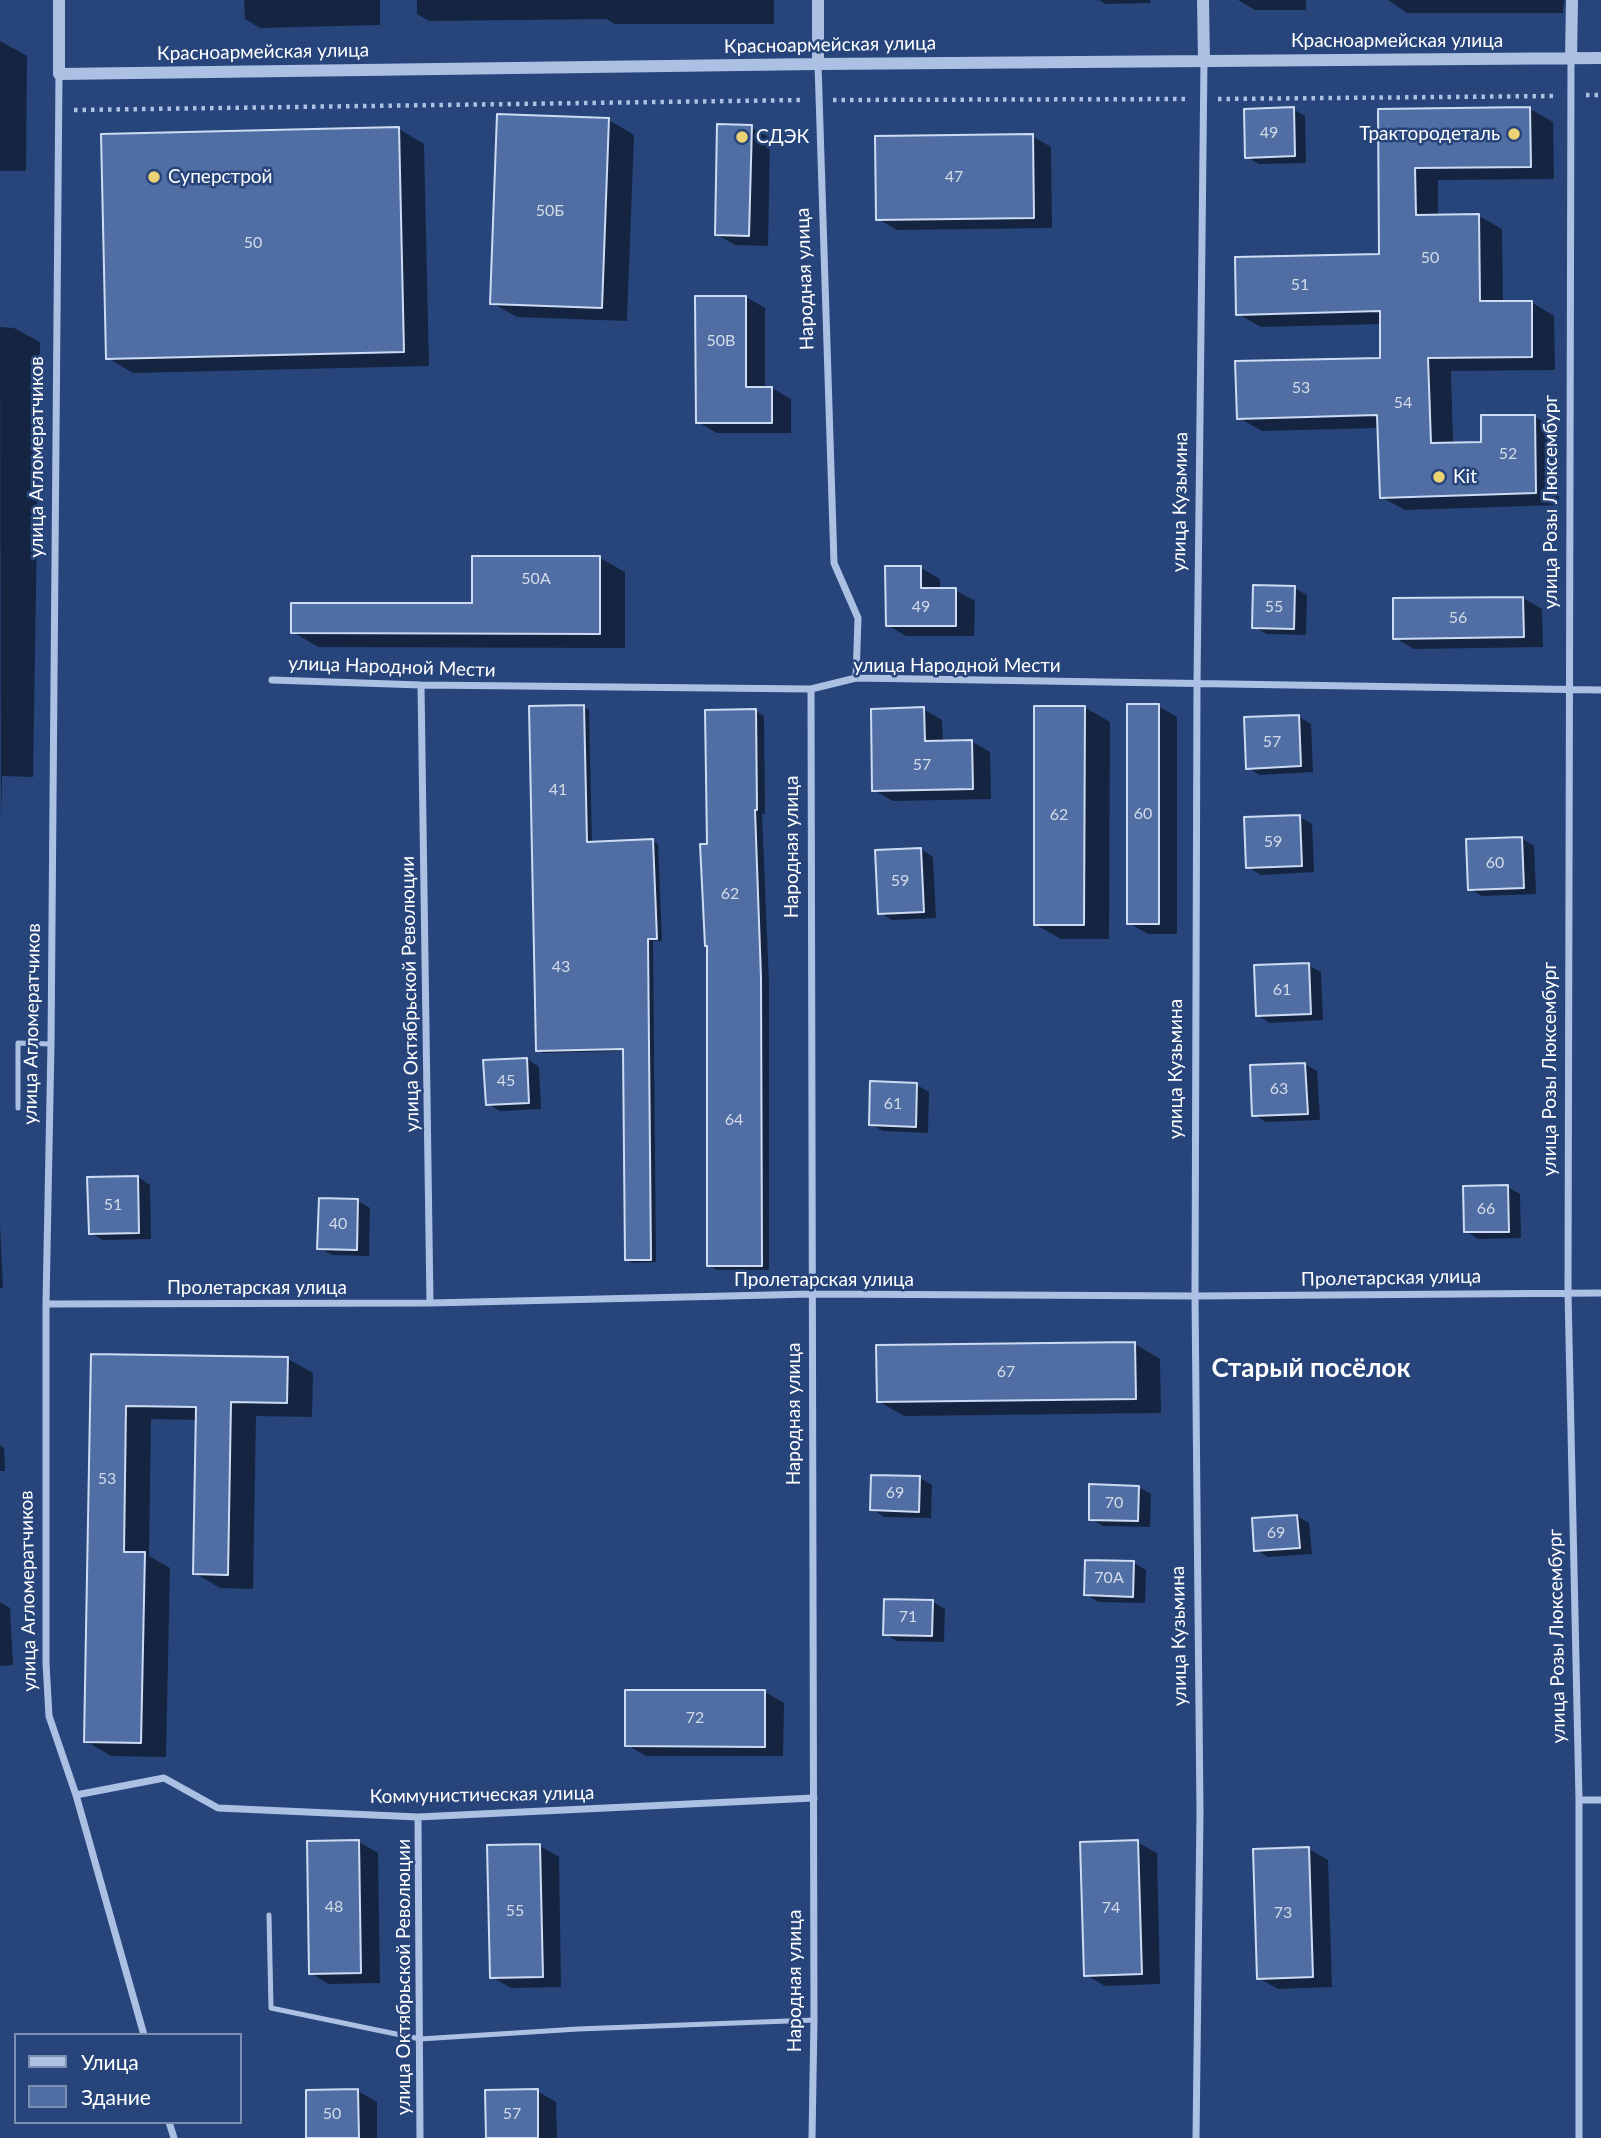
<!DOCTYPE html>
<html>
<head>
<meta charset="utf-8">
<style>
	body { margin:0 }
	#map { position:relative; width:1601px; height:2138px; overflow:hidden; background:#27457b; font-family:Lato,sans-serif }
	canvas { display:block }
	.legend { position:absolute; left:14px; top:2033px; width:228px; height:91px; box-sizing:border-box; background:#27457b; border:2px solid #7d8fb0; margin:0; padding:9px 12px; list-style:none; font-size:21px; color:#fff }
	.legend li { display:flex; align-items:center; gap:14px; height:35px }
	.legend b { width:35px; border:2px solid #7d8fb0 }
</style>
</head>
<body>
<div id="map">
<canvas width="1601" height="2138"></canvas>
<ul class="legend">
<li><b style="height:9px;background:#acc0e3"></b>Улица</li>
<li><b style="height:19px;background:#506ea3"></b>Здание</li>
</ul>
</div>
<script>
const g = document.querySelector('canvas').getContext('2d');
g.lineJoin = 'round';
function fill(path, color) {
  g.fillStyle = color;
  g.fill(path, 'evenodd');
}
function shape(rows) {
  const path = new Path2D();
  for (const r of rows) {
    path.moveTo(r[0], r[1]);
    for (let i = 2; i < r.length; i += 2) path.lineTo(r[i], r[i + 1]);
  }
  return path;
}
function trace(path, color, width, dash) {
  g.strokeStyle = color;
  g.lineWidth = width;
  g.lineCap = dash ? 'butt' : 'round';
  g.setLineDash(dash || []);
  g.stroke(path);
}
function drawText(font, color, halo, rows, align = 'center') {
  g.font = font + ' Lato,sans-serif';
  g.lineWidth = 5;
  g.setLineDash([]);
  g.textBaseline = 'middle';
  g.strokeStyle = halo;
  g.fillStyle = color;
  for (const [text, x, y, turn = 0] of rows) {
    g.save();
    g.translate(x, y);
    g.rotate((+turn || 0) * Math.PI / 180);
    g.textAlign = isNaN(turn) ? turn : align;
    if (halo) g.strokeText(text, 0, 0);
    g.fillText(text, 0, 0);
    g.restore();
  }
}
const shadow = shape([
	[244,0,380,0,380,25,260,28,245,19],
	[417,0,774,0,774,24,615,24,606,19,429,21,417,14],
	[1099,0,1150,0,1151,3,1106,4],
	[1238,0,1306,0,1306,10,1255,10],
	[1388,0,1564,0,1563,13,1407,13],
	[0,41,27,56,26,171,0,171],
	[1293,109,1305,116,1306,163,1259,164,1247,157],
	[1530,109,1553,122,1554,179,1438,180,1438,216,1479,216,1502,229,1503,303,1531,302,1554,316,1555,370,1451,371,1453,444,1483,443,1535,417,1558,430,1559,505,1405,510,1381,497,1379,428,1262,431,1239,418,1382,359,1382,324,1261,327,1238,314,1381,256,1380,110],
	[609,120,634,135,627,321,517,317,492,303],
	[751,127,770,138,768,246,735,245,716,234],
	[399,129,424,144,429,366,133,373,108,358],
	[1032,136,1051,147,1052,228,897,230,878,219],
	[746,297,765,308,765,388,772,388,791,399,791,433,717,433,698,422],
	[0,327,14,328,40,342,33,777,2,776,1,825],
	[600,558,625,572,625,648,318,647,293,632,474,605],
	[887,568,921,568,940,579,940,590,955,590,975,601,974,636,906,636,887,625],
	[1294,588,1307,595,1306,635,1267,634,1254,627],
	[1523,598,1542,609,1543,647,1414,649,1395,638,1394,600],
	[1158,706,1177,717,1177,934,1148,934,1129,923],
	[584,707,589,710,592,843,653,841,658,844,662,941,653,941,656,1262,632,1263,627,1259,625,1051,543,1053,537,1050],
	[1084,707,1110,722,1109,939,1061,939,1035,924],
	[923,709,942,720,943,742,971,741,990,752,991,799,893,801,874,790],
	[756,711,764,716,765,814,762,814,769,984,769,1270,717,1270,709,1265,709,846],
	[1299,717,1311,724,1313,772,1260,775,1248,768],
	[1300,817,1312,824,1314,872,1261,875,1248,867],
	[1521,838,1534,846,1536,894,1482,896,1470,889],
	[921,849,933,857,936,918,892,920,880,913],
	[1308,965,1321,972,1323,1020,1270,1023,1257,1015],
	[527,1059,539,1067,541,1109,500,1111,487,1104],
	[1305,1064,1317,1071,1320,1120,1266,1122,1254,1115],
	[917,1085,929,1092,928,1133,883,1131,870,1124],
	[138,1177,150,1185,151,1239,103,1240,90,1233],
	[1508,1187,1520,1194,1521,1238,1478,1239,1466,1231],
	[358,1201,370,1208,369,1256,332,1255,319,1248],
	[0,1225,3,1288,0,1288],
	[1135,1344,1160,1359,1161,1413,904,1416,878,1401],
	[93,1355,288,1359,313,1373,312,1417,256,1416,253,1589,220,1588,195,1573,198,1420,151,1419,149,1556,170,1568,166,1757,111,1756,86,1741],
	[0,1445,4,1448,5,1471,0,1471],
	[920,1478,932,1485,931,1518,884,1517,872,1509],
	[1138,1487,1151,1494,1150,1527,1103,1526,1090,1519],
	[1297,1516,1309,1523,1312,1554,1268,1557,1256,1550],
	[1134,1563,1146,1570,1145,1603,1098,1602,1086,1594],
	[0,1602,10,1608,13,1665,0,1666],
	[933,1602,945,1609,944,1642,897,1641,885,1634],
	[765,1692,784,1703,783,1756,646,1756,627,1745],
	[359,1842,378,1853,380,1983,329,1984,310,1973],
	[1137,1842,1157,1853,1160,1984,1105,1986,1086,1975],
	[540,1846,559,1857,561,1987,511,1988,492,1977],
	[1309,1849,1328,1860,1332,1987,1278,1989,1259,1978],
	[358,2091,377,2102,377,2138,308,2138],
	[537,2091,556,2102,557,2138,488,2138]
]);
const building = shape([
	[1294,107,1295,156,1245,158,1244,109,1294,107],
	[1530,107,1531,167,1415,168,1416,215,1479,214,1480,301,1532,301,1532,357,1428,358,1431,443,1481,442,1481,415,1535,415,1536,493,1380,498,1377,415,1237,419,1235,361,1380,358,1380,311,1236,315,1235,257,1379,254,1378,109,1530,107],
	[497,114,609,118,602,308,490,304,497,114],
	[717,124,752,125,749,236,715,235,717,124],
	[399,127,404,352,106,359,101,134,399,127],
	[1033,134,1034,218,876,220,875,136,1033,134],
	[695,296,746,296,746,387,772,387,772,423,696,423,695,296],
	[472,556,600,556,600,634,291,633,291,603,472,603,472,556],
	[885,566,921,566,921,588,956,588,956,626,886,626,885,566],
	[1253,585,1295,586,1294,629,1252,628,1253,585],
	[1523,597,1524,637,1393,639,1393,598,1523,597],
	[1127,704,1159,704,1159,924,1127,924,1127,704],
	[584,705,587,842,653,839,657,939,648,939,651,1260,625,1260,623,1049,536,1051,529,706,584,705],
	[1034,706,1085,706,1084,925,1034,925,1034,706],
	[924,707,925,741,972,740,973,789,872,791,871,709,924,707],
	[756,709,757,810,755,810,761,978,762,1266,707,1266,707,946,705,946,700,844,707,844,705,710,756,709],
	[1299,715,1301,766,1246,769,1244,717,1299,715],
	[1300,815,1302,866,1246,868,1244,817,1300,815],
	[1522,837,1524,888,1468,890,1466,839,1522,837],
	[921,848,924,912,878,914,875,850,921,848],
	[1309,963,1311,1014,1256,1016,1254,965,1309,963],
	[527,1058,529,1103,486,1105,483,1060,527,1058],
	[1305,1063,1308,1114,1252,1116,1250,1065,1305,1063],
	[870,1081,917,1083,916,1127,869,1125,870,1081],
	[138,1176,139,1233,89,1234,87,1177,138,1176],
	[1508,1185,1509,1232,1464,1232,1463,1186,1508,1185],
	[319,1198,358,1199,357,1250,317,1249,319,1198],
	[1135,1342,1136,1399,877,1402,876,1345,1135,1342],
	[91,1354,288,1357,287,1403,231,1402,228,1575,193,1574,196,1407,126,1406,124,1552,145,1552,141,1743,84,1742,91,1354],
	[871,1475,920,1476,919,1512,870,1510,871,1475],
	[1089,1484,1139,1486,1138,1521,1089,1520,1089,1484],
	[1297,1515,1300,1548,1254,1551,1252,1518,1297,1515],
	[1085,1560,1134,1561,1133,1597,1084,1595,1085,1560],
	[884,1599,933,1600,932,1636,883,1635,884,1599],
	[625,1690,765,1690,765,1747,625,1746,625,1690],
	[359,1840,361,1973,309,1974,307,1841,359,1840],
	[1138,1840,1142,1974,1084,1976,1080,1842,1138,1840],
	[540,1844,543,1977,490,1978,487,1845,540,1844],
	[1309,1847,1313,1977,1257,1979,1253,1849,1309,1847],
	[358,2089,359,2138,306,2138,306,2090,358,2089],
	[538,2089,538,2138,486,2138,485,2090,538,2089]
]);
const path = shape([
	[1586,95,1601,95],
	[1218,99,1556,96],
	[833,100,1189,99],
	[74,110,804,100]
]);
const service = shape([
	[18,1108,18,1043,51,1044],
	[269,1915,271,2008,420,2039,578,2029,814,2020]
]);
const minor = shape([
	[1571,59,1568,1292,1579,1800,1579,2138],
	[818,64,834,563,858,618,856,678],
	[59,74,51,1044,46,1304,46,1663,49,1716,76,1795,144,2035],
	[272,680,421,685,811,689,856,678,1601,690],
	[421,685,430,1303],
	[811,689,814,2020,812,2138],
	[46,1304,430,1303,812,1294,1195,1296,1601,1293],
	[76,1795,164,1778,218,1808,418,1817,814,1798],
	[1579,1800,1601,1800],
	[418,1817,420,2138],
	[169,2122,174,2138],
	[1196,2138,1200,1813,1195,1296,1197,684,1204,61]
]);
const tertiary = shape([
	[59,0,59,74,818,64,1601,58],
	[1203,0,1204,61],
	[1571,59,1572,0],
	[818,64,818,0]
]);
const markers = [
	[1514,134,7,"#ebd272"],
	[742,137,7,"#ebd272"],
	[154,177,7,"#ebd272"],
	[1439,477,7,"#ebd272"]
];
const numberNames = [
	["49",1269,133],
	["47",954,177],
	["50Б",550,211],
	["50",253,243],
	["50",1430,258],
	["51",1300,285],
	["50В",721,341],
	["53",1301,388],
	["54",1403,403],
	["52",1508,454],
	["50А",536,579],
	["49",921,607],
	["55",1274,607],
	["56",1458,618],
	["57",1272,742],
	["57",922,765],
	["41",558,790],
	["60",1143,814],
	["62",1059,815],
	["59",1273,842],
	["60",1495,863],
	["59",900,881],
	["62",730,894],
	["43",561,967],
	["61",1282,990],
	["45",506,1081],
	["63",1279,1089],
	["61",893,1104],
	["64",734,1120],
	["51",113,1205],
	["66",1486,1209],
	["40",338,1224],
	["67",1006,1372],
	["53",107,1479],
	["69",895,1493],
	["70",1114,1503],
	["69",1276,1533],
	["70А",1109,1578],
	["71",908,1617],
	["72",695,1718],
	["48",334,1907],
	["74",1111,1908],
	["55",515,1911],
	["73",1283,1913],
	["50",332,2114],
	["57",512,2114]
];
const streetNames = [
	["Красноармейская улица",1397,41],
	["Красноармейская улица",830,45,-1],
	["Красноармейская улица",263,52,-1],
	["Народная улица",805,279,-92],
	["улица Агломератчиков",37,457,-90],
	["улица Кузьмина",1180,502,-89],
	["улица Розы Люксембург",1551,502,-90],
	["улица Народной Мести",957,666],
	["улица Народной Мести",392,667,2],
	["Народная улица",792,847,-90],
	["улица Октябрьской Революции",410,994,-91],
	["улица Агломератчиков",32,1024,-89],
	["улица Кузьмина",1176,1069,-90],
	["улица Розы Люксембург",1550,1069,-90],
	["Пролетарская улица",1391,1278,-1],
	["Пролетарская улица",824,1280],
	["Пролетарская улица",257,1288],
	["Народная улица",794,1414,-90],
	["улица Агломератчиков",28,1591,-91],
	["улица Кузьмина",1179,1636,-91],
	["улица Розы Люксембург",1557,1636,-91],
	["Коммунистическая улица",482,1795,-1],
	["улица Октябрьской Революции",404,1977,-90],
	["Народная улица",795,1981,-90]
];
const poiNames = [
	["Трактородеталь",1500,134,"right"],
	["СДЭК",756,137],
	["Суперстрой",168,177],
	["Kit",1453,477]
];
const districtNames = [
	["Старый посёлок",1311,1369]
];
fill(shadow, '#0007');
fill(building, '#506ea3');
trace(building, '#cedcf3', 2);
trace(path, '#acc0e3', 4.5, [3.5, 5]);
trace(service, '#acc0e3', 5);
trace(minor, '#acc0e3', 7);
trace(tertiary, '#acc0e3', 12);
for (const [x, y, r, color] of markers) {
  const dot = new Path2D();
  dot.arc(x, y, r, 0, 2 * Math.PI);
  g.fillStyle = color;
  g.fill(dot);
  trace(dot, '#27457b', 2.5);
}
drawText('16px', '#d3dbe8', null, numberNames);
drawText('19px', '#fff', '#27457b', streetNames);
drawText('19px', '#fff', '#27457b', poiNames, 'left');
drawText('bold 26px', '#fff', '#27457b', districtNames);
</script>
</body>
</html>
